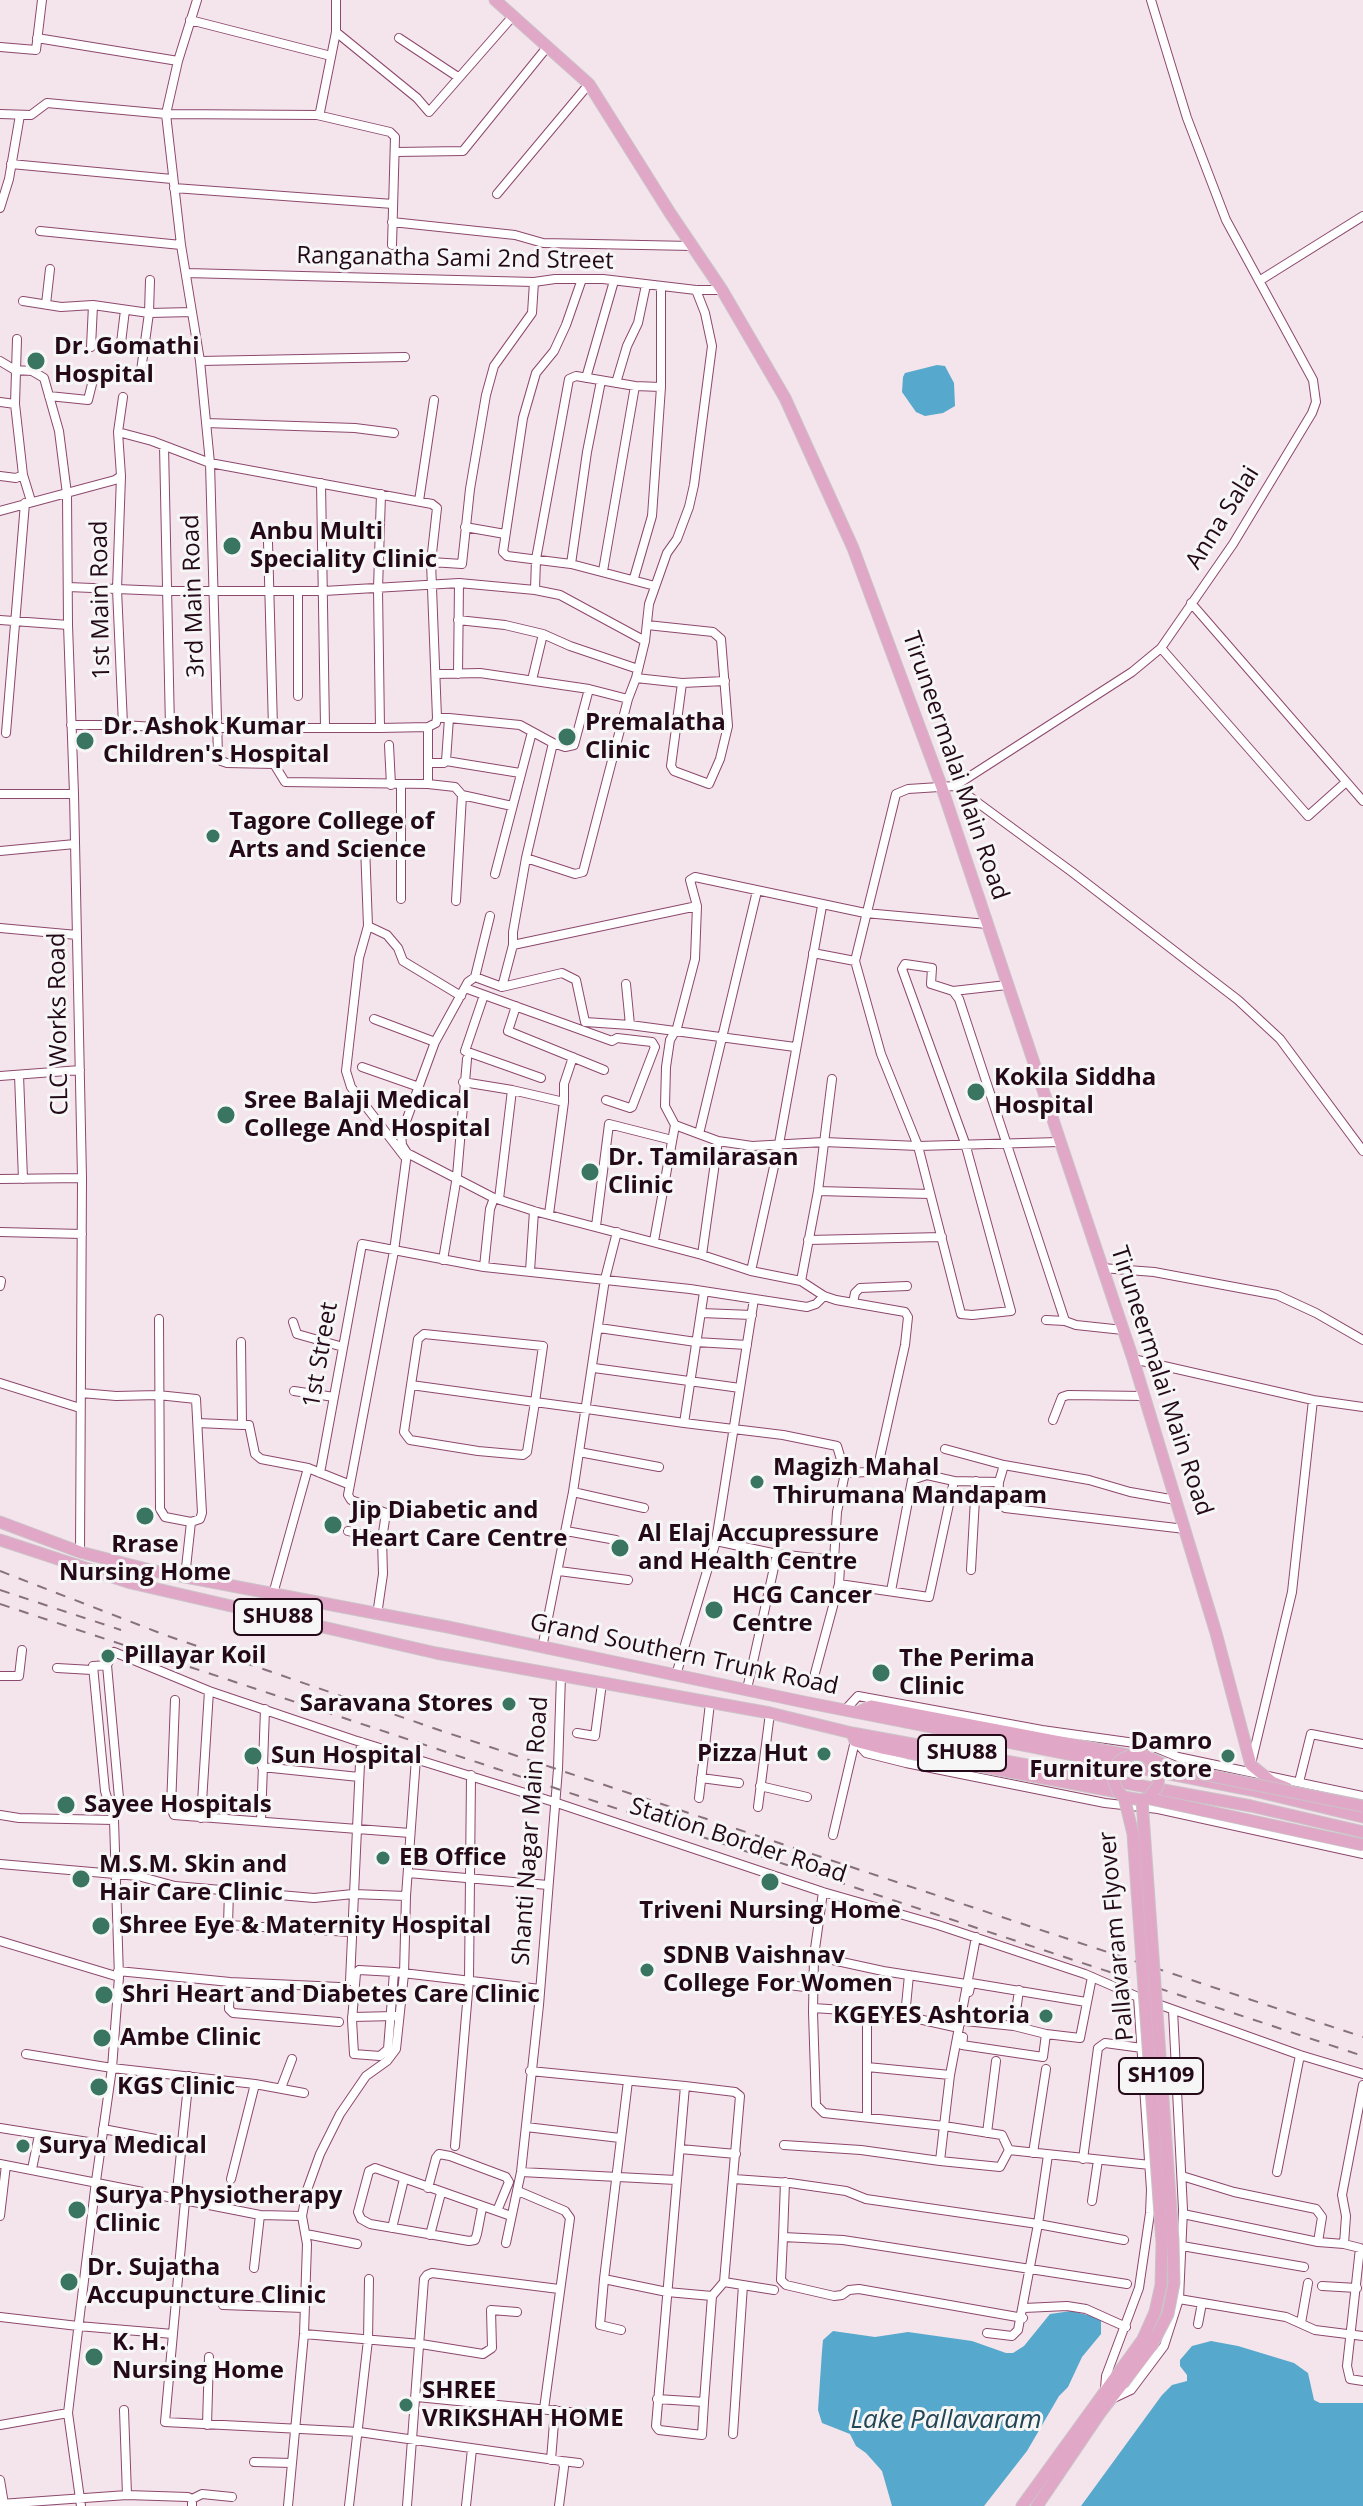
<!DOCTYPE html>
<html>
<head>
<meta charset="utf-8">
<style>
	body { margin:0 }
	canvas { display:block; background:#f4e4eb }
</style>
</head>
<body>
<canvas width="1363" height="2506"></canvas>
<script>
const g = document.querySelector('canvas').getContext('2d');
g.lineJoin = 'round';
function fill(path, color) {
  g.fillStyle = color;
  g.fill(path, 'evenodd');
}
function shape(rows) {
  const path = new Path2D();
  for (const r of rows) {
    path.moveTo(r[0], r[1]);
    for (let i = 2; i < r.length; i += 2) path.lineTo(r[i], r[i + 1]);
  }
  return path;
}
function trace(path, color, width, dash) {
  g.strokeStyle = color;
  g.lineWidth = width;
  g.lineCap = dash ? 'butt' : 'round';
  g.setLineDash(dash || []);
  g.stroke(path);
}
function drawText(font, color, halo, rows, align = 'center') {
  g.font = font + ' "Open Sans",sans-serif';
  g.lineWidth = 6;
  g.setLineDash([]);
  g.textBaseline = 'middle';
  g.strokeStyle = halo;
  g.fillStyle = color;
  for (const [text, x, y, turn = 0] of rows) {
    g.save();
    g.translate(x, y);
    g.rotate((+turn || 0) * Math.PI / 180);
    g.textAlign = isNaN(turn) ? turn : align;
    if (halo) g.strokeText(text, 0, 0);
    g.fillText(text, 0, 0);
    g.restore();
  }
}
const water = shape([
	[937,365,945,366,954,383,955,406,943,413,925,416,916,412,902,392,903,377,905,373],
	[1071,2311,1096,2317,1101,2321,1101,2334,1082,2357,1068,2387,1059,2396,1027,2451,984,2506,892,2506,882,2471,866,2453,856,2446,850,2434,822,2423,818,2410,822,2351,823,2340,833,2331,875,2337,908,2332,972,2341,1006,2353,1013,2353,1024,2346,1050,2314],
	[1211,2341,1238,2346,1294,2363,1308,2373,1314,2400,1320,2403,1363,2403,1363,2506,1081,2506,1162,2395,1172,2385,1187,2381,1187,2375,1180,2366,1180,2360,1192,2346]
]);
const minor = shape([
	[197,0,178,61,166,114,181,245,200,361,210,463,218,756,221,761,227,763,274,764,285,782,428,784,455,787,462,795,512,806],
	[190,20,331,56],
	[336,32,417,98,429,112,513,16],
	[37,38,178,61],
	[399,38,458,77],
	[0,47,36,50,42,0],
	[0,114,31,115,47,103,166,114,317,115,320,112,336,32,336,0],
	[317,115,390,132,395,137,392,245],
	[396,152,463,151,548,46],
	[11,164,172,179],
	[174,188,393,204],
	[497,194,589,84],
	[0,208,9,179,20,115],
	[392,222,515,235,543,243,692,246],
	[40,231,181,245],
	[186,273,534,282,555,279,603,279,696,290,722,290],
	[582,279,566,325,554,351,536,373,523,418,503,552,507,556,571,564,655,586],
	[1259,281,1363,216],
	[696,290,705,313,712,346,694,485,689,507,677,539,667,553,649,604,645,641,636,678,628,699,589,689,574,745,565,747,553,743,526,858,513,932,513,945,502,987,475,977,468,982,435,1042,401,1135,402,1145,407,1153,494,1198,534,1211,702,1255,751,1271,801,1281,824,1296,836,1300,905,1312,908,1317,905,1345,878,1466,868,1472,845,1473,837,1512,834,1560,840,1567,839,1584,815,1673],
	[23,301,61,307,93,305,149,313,192,312],
	[46,304,50,269],
	[17,339,15,404,23,475],
	[91,347,93,305],
	[120,351,125,310],
	[0,361,15,370,32,371,44,378,59,431,67,494,68,625,74,794,82,1178,80,1552],
	[200,361,405,357],
	[140,378,149,313,150,280],
	[586,378,614,281],
	[616,383,627,346,638,323,646,285],
	[49,396,88,400,93,380],
	[0,402,15,404],
	[206,423,355,428,394,433],
	[118,432,123,397],
	[164,446,170,728],
	[0,476,16,478,23,475,31,501],
	[121,476,117,589,123,725],
	[321,483,325,727],
	[419,501,434,400],
	[0,511,115,480,121,476,118,432,152,441,210,463,432,504,437,508,431,562,437,718],
	[465,527,505,534],
	[268,542,273,728],
	[431,562,462,564,470,489,486,395,494,366,532,313,534,282],
	[571,564,587,452,601,381],
	[603,571,635,386],
	[634,578,652,516,661,387,661,286],
	[68,587,165,591,324,591,459,583,535,590,560,595,645,641],
	[535,590,536,559,569,379,576,376,635,386,661,387],
	[1191,603,1363,801],
	[0,620,68,625],
	[458,620,505,625,543,634,570,646,638,669],
	[647,625,713,632,721,639,728,726,720,759,709,784,674,771,671,766,682,683],
	[1161,648,1308,816,1345,783],
	[436,674,480,673,589,689],
	[458,674,459,583],
	[636,678,682,683,725,681],
	[532,680,543,634],
	[298,696,298,591],
	[71,725,123,725,170,728,380,728,428,727,436,723,437,718,449,718,520,725,553,743],
	[380,728,378,589,381,494],
	[6,733,25,503],
	[389,745,391,785],
	[446,761,449,718],
	[429,763,444,763,446,761,520,773],
	[401,784,401,899],
	[428,784,428,727],
	[955,786,1072,872,1238,1000,1280,1039,1363,1151],
	[0,794,74,794],
	[365,846,368,926,387,935,398,948,403,961,461,996],
	[0,851,75,844],
	[526,858,575,874,583,872,628,699],
	[495,874,532,732],
	[456,901,462,795],
	[697,906,690,880,695,877,865,913,987,924],
	[368,926,359,958,346,1071,351,1087,404,1156],
	[0,928,77,935],
	[513,945,697,906,695,959,677,1028,670,1040,666,1067,665,1106,675,1125,699,1134,718,1141,752,1146,824,1142,918,1146,1059,1142],
	[813,953,855,961,881,1054,918,1146,961,1314,972,1315,1011,1311,965,1143,902,969,905,964,932,968,931,984,953,991,959,999,1065,1321,1076,1325,1123,1330],
	[855,961,896,794,908,789,955,786,1132,672,1161,648,1233,544,1312,413,1316,402,1313,380,1226,220,1187,118,1151,0],
	[475,977,490,916],
	[626,984,630,1025],
	[502,987,562,973,576,980,585,1022,630,1025,795,1047],
	[465,988,612,1041,617,1038,652,1042,655,1047,632,1107,630,1108,606,1100],
	[953,991,1007,985],
	[484,995,465,1051,541,1078],
	[516,1006,508,1031,604,1070],
	[374,1019,435,1042],
	[362,1067,419,1087],
	[19,1075,23,1179],
	[0,1076,80,1070],
	[463,1082,512,1090],
	[564,1102,564,1084,573,1057],
	[699,1134,757,891],
	[0,1179,82,1178],
	[818,1191,930,1194],
	[499,1199,512,1090,564,1102,549,1214],
	[596,1226,609,1124,672,1140],
	[0,1232,82,1234],
	[808,1240,942,1237],
	[654,1241,675,1125],
	[702,1255,718,1141],
	[443,1260,457,1176,467,1059],
	[484,1267,490,1209,494,1198],
	[1102,1268,1154,1272,1277,1295,1316,1313,1363,1340],
	[530,1271,534,1211],
	[751,1271,779,1144,822,906],
	[801,1281,818,1191,832,1079],
	[0,1286,1,1281],
	[853,1303,855,1293,860,1288,907,1286],
	[701,1313,752,1315],
	[159,1319,160,1509,165,1517,191,1522],
	[1046,1320,1065,1321],
	[293,1322,297,1334,343,1347],
	[599,1328,696,1342,747,1345],
	[1133,1359,1313,1400,1363,1407],
	[594,1368,740,1388],
	[0,1383,80,1408],
	[411,1385,404,1432,410,1440,478,1451,523,1455,527,1452,535,1402,543,1346,424,1334,418,1339,411,1385,535,1402,587,1409,684,1423,783,1435,837,1446,845,1473],
	[294,1391,334,1397],
	[81,1393,116,1396,158,1395,196,1399,202,1513,200,1519,191,1522],
	[1053,1420,1062,1397,1068,1395,1144,1396],
	[198,1423,242,1425,241,1342],
	[684,1423,704,1292],
	[242,1425,249,1425,255,1454,261,1459,308,1468,348,1484],
	[945,1449,1004,1465],
	[579,1452,659,1467],
	[320,1473,362,1244,484,1267,690,1289,807,1307,816,1304,824,1296],
	[999,1482,998,1501,1005,1508,1185,1529],
	[573,1492,644,1508],
	[348,1531,382,1539],
	[566,1531,616,1540],
	[716,1541,777,1554,834,1560],
	[971,1570,976,1481],
	[559,1571,628,1580],
	[185,1577,191,1522],
	[839,1584,929,1597,954,1481,999,1482,1004,1465,1089,1480,1130,1492,1176,1500],
	[891,1591,912,1480,927,1475,954,1481],
	[273,1594,308,1468],
	[377,1615,383,1574,382,1539,386,1513,351,1500,348,1495,394,1251,407,1153],
	[542,1648,573,1492,605,1279,617,1232],
	[107,1665,114,1652,209,1691,354,1740,554,1802,823,1892,938,1925,1085,1974,1138,1997,1300,2055,1363,2074],
	[57,1668,92,1670],
	[676,1675,716,1541,754,1299],
	[0,1676,19,1676,22,1650],
	[747,1689,777,1554],
	[175,1700,171,1808,174,1815,410,1833],
	[845,1710,858,1696,1042,1730,1149,1745,1178,1757,1363,1796],
	[577,1733,595,1736,602,1683],
	[856,1742,866,1753,906,1763,1105,1803,1158,1809,1363,1854],
	[1251,1764,1292,1592,1313,1400],
	[262,1767,359,1777],
	[701,1778,739,1783],
	[1299,1782,1311,1734,1363,1744],
	[760,1786,807,1797],
	[699,1798,710,1703],
	[758,1807,770,1713],
	[0,1815,19,1818,114,1820],
	[201,1818,209,1691],
	[261,1821,265,1709],
	[833,1835,855,1741],
	[0,1864,138,1876,175,1886,314,1898,353,1894,406,1896],
	[408,1873,548,1885],
	[229,1891,228,1925,351,1932],
	[823,1892,814,1956,813,2012,816,2105,824,2113,944,2126,950,2075,976,1937],
	[0,1941,119,1977],
	[765,1954,814,1956,883,1971,966,1984],
	[118,1971,230,1982,339,1987],
	[394,1972,388,2049,380,2056,354,2054,352,2020,356,1973,359,1970,394,1972,540,1989],
	[350,1981,361,1742],
	[230,1982,229,2009,233,2013,339,2022],
	[770,1983,814,1988],
	[969,1992,971,1983,1086,2002],
	[813,2008,891,2013,959,2028],
	[905,2016,909,1975],
	[352,2017,395,2016],
	[1014,2026,1019,1990],
	[1046,2034,1080,2038,1092,1977],
	[963,2037,962,2045,1043,2057,1046,2034,1014,2026,965,2021],
	[26,2054,112,2068,255,2084,304,2093],
	[867,2067,867,2026],
	[530,2071,685,2086,735,2092,740,2096,724,2282,712,2296],
	[628,2081,604,2279,667,2292,712,2296,704,2402,657,2399],
	[685,2086,656,2426,659,2430,702,2435,704,2402],
	[281,2088,292,2059],
	[867,2117,867,2067,950,2075],
	[526,2127,620,2138],
	[0,2128,101,2144],
	[103,2129,161,2140],
	[987,2133,996,2061],
	[784,2145,861,2150,940,2161],
	[455,2146,469,1980,471,1775],
	[680,2149,736,2154],
	[1009,2150,1000,2167,940,2161,944,2126,1002,2135,1009,2150,1150,2165],
	[1033,2153,1046,2069],
	[1083,2159,1098,2048,1105,2043,1142,2048],
	[0,2164,260,2215,302,2216,307,2190,320,2154,340,2114,366,2076,387,2061,396,2049,404,1974,406,1896,416,1758],
	[32,2169,39,2135],
	[521,2172,676,2180],
	[1277,2172,1300,2055],
	[1182,2176,1234,2192,1316,2209,1322,2217,1318,2242],
	[231,2179,255,2084],
	[734,2179,790,2183,846,2191,866,2199,1038,2224,1048,2155],
	[785,2182,783,2237,843,2240,1127,2284],
	[428,2188,436,2158,439,2154,450,2156,506,2177,509,2182,497,2211],
	[518,2191,565,2211,570,2218,544,2409],
	[176,2200,189,2076],
	[185,2201,165,2422,359,2432,562,2461,564,2467,559,2506],
	[1092,2201,1098,2160],
	[482,2208,477,2234,475,2240,469,2241,370,2224,361,2219,358,2212,369,2171,375,2168,511,2216],
	[1183,2214,1318,2242,1344,2244,1360,2248,1347,2366,1350,2379,1363,2381],
	[0,2216,6,2165],
	[392,2228,404,2179],
	[306,2234,357,2244],
	[430,2235,441,2193],
	[783,2237,781,2280,786,2285,834,2296,842,2295,849,2290,859,2289,1023,2318],
	[506,2243,521,2172,539,2005,558,1769,561,1675],
	[1344,2244,1346,2216,1342,2195,1363,2085],
	[1182,2246,1304,2267],
	[254,2268,260,2215],
	[604,2279,600,2325,621,2330],
	[724,2282,774,2290],
	[1322,2286,1357,2288],
	[1179,2299,1286,2317,1315,2330,1363,2336],
	[223,2305,304,2308],
	[1024,2308,1067,2306,1086,2309,1126,2327],
	[0,2317,78,2326,173,2334],
	[1301,2323,1308,2283],
	[1198,2324,1202,2303],
	[987,2333,1012,2336,1018,2330,1038,2224,1124,2240],
	[304,2334,421,2344,483,2354,492,2348,491,2310,517,2312],
	[1105,2389,1106,2376,1139,2288,1150,2213,1151,2190,1138,1997],
	[417,2397,589,2414],
	[1114,2398,1131,2390,1164,2346,1179,2299,1183,2210,1173,2010],
	[124,2410,127,2495],
	[0,2425,68,2413],
	[207,2425,209,2357],
	[733,2434,743,2285],
	[551,2460,555,2410],
	[562,2461,579,2463],
	[254,2462,292,2463],
	[0,2480,4,2504],
	[192,2499,202,2494,232,2497],
	[0,2504,127,2495,188,2497,192,2499,192,2506],
	[81,2506,68,2413,96,2181,112,2068,119,1977,114,1820,105,1791,93,1666,107,1665,119,1798,113,1810],
	[288,2506,304,2334,307,2244,302,2216],
	[349,2506,368,2340,369,2279],
	[407,2506,424,2279,427,2275,432,2273,559,2289],
	[466,2506,472,2449]
]);
const major = shape([
	[495,0,589,84,670,213,722,290,785,398,853,548,941,785,1133,1359,1216,1633,1251,1765,1272,1782,1287,1788,1293,1800],
	[0,1522,80,1552,154,1571,448,1627,804,1702,1251,1790,1363,1817],
	[0,1540,131,1583,436,1653,770,1713,852,1733,1251,1806,1363,1832],
	[859,1712,871,1706,1128,1755],
	[852,1733,855,1741,882,1748,1118,1792],
	[1022,2506,1143,2339],
	[1037,2506,1100,2413,1151,2347]
]);
const rail = shape([
	[0,1571,165,1635,439,1730,1363,2037],
	[0,1590,121,1630],
	[0,1604,1363,2056]
]);
const majorBridge = shape([
	[1150,1758,1172,1768,1363,1806],
	[1124,1797,1142,1800,1149,1797,1158,1786,1159,1772,1156,1766,1146,1756,1134,1754,1122,1759,1117,1764,1113,1779,1118,1792,1124,1797,1133,1834,1162,2243,1161,2285,1155,2312,1143,2339],
	[1146,1798,1363,1845],
	[1142,1800,1173,2240,1174,2283,1168,2314,1151,2347]
]);
const markers = [
	[36,361,10,"#397560"],
	[232,546,10,"#397560"],
	[567,737,10,"#397560"],
	[85,741,10,"#397560"],
	[213,836,8,"#397560"],
	[976,1092,10,"#397560"],
	[226,1115,10,"#397560"],
	[590,1172,10,"#397560"],
	[757,1482,8,"#397560"],
	[145,1516,10,"#397560"],
	[333,1525,10,"#397560"],
	[620,1548,10,"#397560"],
	[714,1610,10,"#397560"],
	[108,1656,8,"#397560"],
	[881,1673,10,"#397560"],
	[509,1704,8,"#397560"],
	[824,1754,8,"#397560"],
	[253,1756,10,"#397560"],
	[1228,1756,8,"#397560"],
	[66,1805,10,"#397560"],
	[383,1858,8,"#397560"],
	[81,1879,10,"#397560"],
	[770,1882,10,"#397560"],
	[101,1926,10,"#397560"],
	[647,1970,8,"#397560"],
	[104,1995,10,"#397560"],
	[1046,2016,8,"#397560"],
	[102,2038,10,"#397560"],
	[99,2087,10,"#397560"],
	[23,2146,8,"#397560"],
	[77,2210,10,"#397560"],
	[69,2282,10,"#397560"],
	[94,2357,10,"#397560"],
	[406,2405,8,"#397560"]
];
const shields = [
	[278,1617,88],
	[962,1753,88],
	[1161,2076,84]
];
const shieldNames = [
	["SHU88",278,1617],
	["SHU88",962,1753],
	["SH109",1161,2076]
];
const streetNames = [
	["Ranganatha Sami 2nd Street",455,259,1],
	["Anna Salai",1223,518,-58],
	["3rd Main Road",194,596,-92],
	["1st Main Road",101,600,-91],
	["Tiruneermalai Main Road",955,766,71],
	["CLC Works Road",59,1024,-91],
	["1st Street",321,1355,-80],
	["Tiruneermalai Main Road",1161,1381,72],
	["Grand Southern Trunk Road",684,1655,12],
	["Shanti Nagar Main Road",531,1831,-86],
	["Station Border Road",738,1841,18],
	["Pallavaram Flyover",1117,1936,-95]
];
const poiNames = [
	["Dr. Gomathi",54,347],
	["Hospital",54,375],
	["Anbu Multi",250,532],
	["Speciality Clinic",250,560],
	["Premalatha",585,723],
	["Clinic",585,751],
	["Dr. Ashok Kumar",103,727],
	["Children's Hospital",103,755],
	["Tagore College of",229,822],
	["Arts and Science",229,850],
	["Kokila Siddha",994,1078],
	["Hospital",994,1106],
	["Sree Balaji Medical",244,1101],
	["College And Hospital",244,1129],
	["Dr. Tamilarasan",608,1158],
	["Clinic",608,1186],
	["Magizh Mahal",773,1468],
	["Thirumana Mandapam",773,1496],
	["Jip Diabetic and",351,1511],
	["Heart Care Centre",351,1539],
	["Al Elaj Accupressure",638,1534],
	["and Health Centre",638,1562],
	["Rrase",145,1545,"center"],
	["Nursing Home",145,1573,"center"],
	["HCG Cancer",732,1596],
	["Centre",732,1624],
	["Pillayar Koil",124,1656],
	["The Perima",899,1659],
	["Clinic",899,1687],
	["Saravana Stores",493,1704,"right"],
	["Damro",1212,1742,"right"],
	["Furniture store",1212,1770,"right"],
	["Pizza Hut",808,1754,"right"],
	["Sun Hospital",271,1756],
	["Sayee Hospitals",84,1805],
	["EB Office",399,1858],
	["M.S.M. Skin and",99,1865],
	["Hair Care Clinic",99,1893],
	["Triveni Nursing Home",770,1911,"center"],
	["Shree Eye & Maternity Hospital",119,1926],
	["SDNB Vaishnav",663,1956],
	["College For Women",663,1984],
	["Shri Heart and Diabetes Care Clinic",122,1995],
	["KGEYES Ashtoria",1030,2016,"right"],
	["Ambe Clinic",120,2038],
	["KGS Clinic",117,2087],
	["Surya Medical",39,2146],
	["Surya Physiotherapy",95,2196],
	["Clinic",95,2224],
	["Dr. Sujatha",87,2268],
	["Accupuncture Clinic",87,2296],
	["K. H.",112,2343],
	["Nursing Home",112,2371],
	["SHREE",422,2391],
	["VRIKSHAH HOME",422,2419]
];
const waterNames = [
	["Lake Pallavaram",946,2421]
];
fill(water, '#56a9cc');
trace(minor, '#8d486d', 10);
trace(major, '#cac4c8', 13);
trace(minor, '#fff', 8);
trace(major, '#e1a7c7', 11);
trace(rail, '#87717c', 2, [10, 10]);
trace(majorBridge, '#cac4c8', 13, []);
trace(majorBridge, '#e1a7c7', 11);
for (const [x, y, r, color] of markers) {
  const dot = new Path2D();
  dot.arc(x, y, r, 0, 2 * Math.PI);
  g.fillStyle = color;
  g.fill(dot);
  trace(dot, '#f6f6f6', 3);
}
for (const [x, y, w] of shields) {
  const box = new Path2D();
  box.roundRect(x - w / 2, y - 18, w, 36, 6);
  g.fillStyle = '#f6f6f6';
  g.fill(box);
  trace(box, '#240918', 2);
}
drawText('bold 22px', '#240918', null, shieldNames);
drawText('24px', '#240918', '#f6f6f6', streetNames);
drawText('bold 24px', '#240918', '#f6f6f6', poiNames, 'left');
drawText('italic 26px', '#214656', '#f6f6f6', waterNames);
</script>
</body>
</html>
